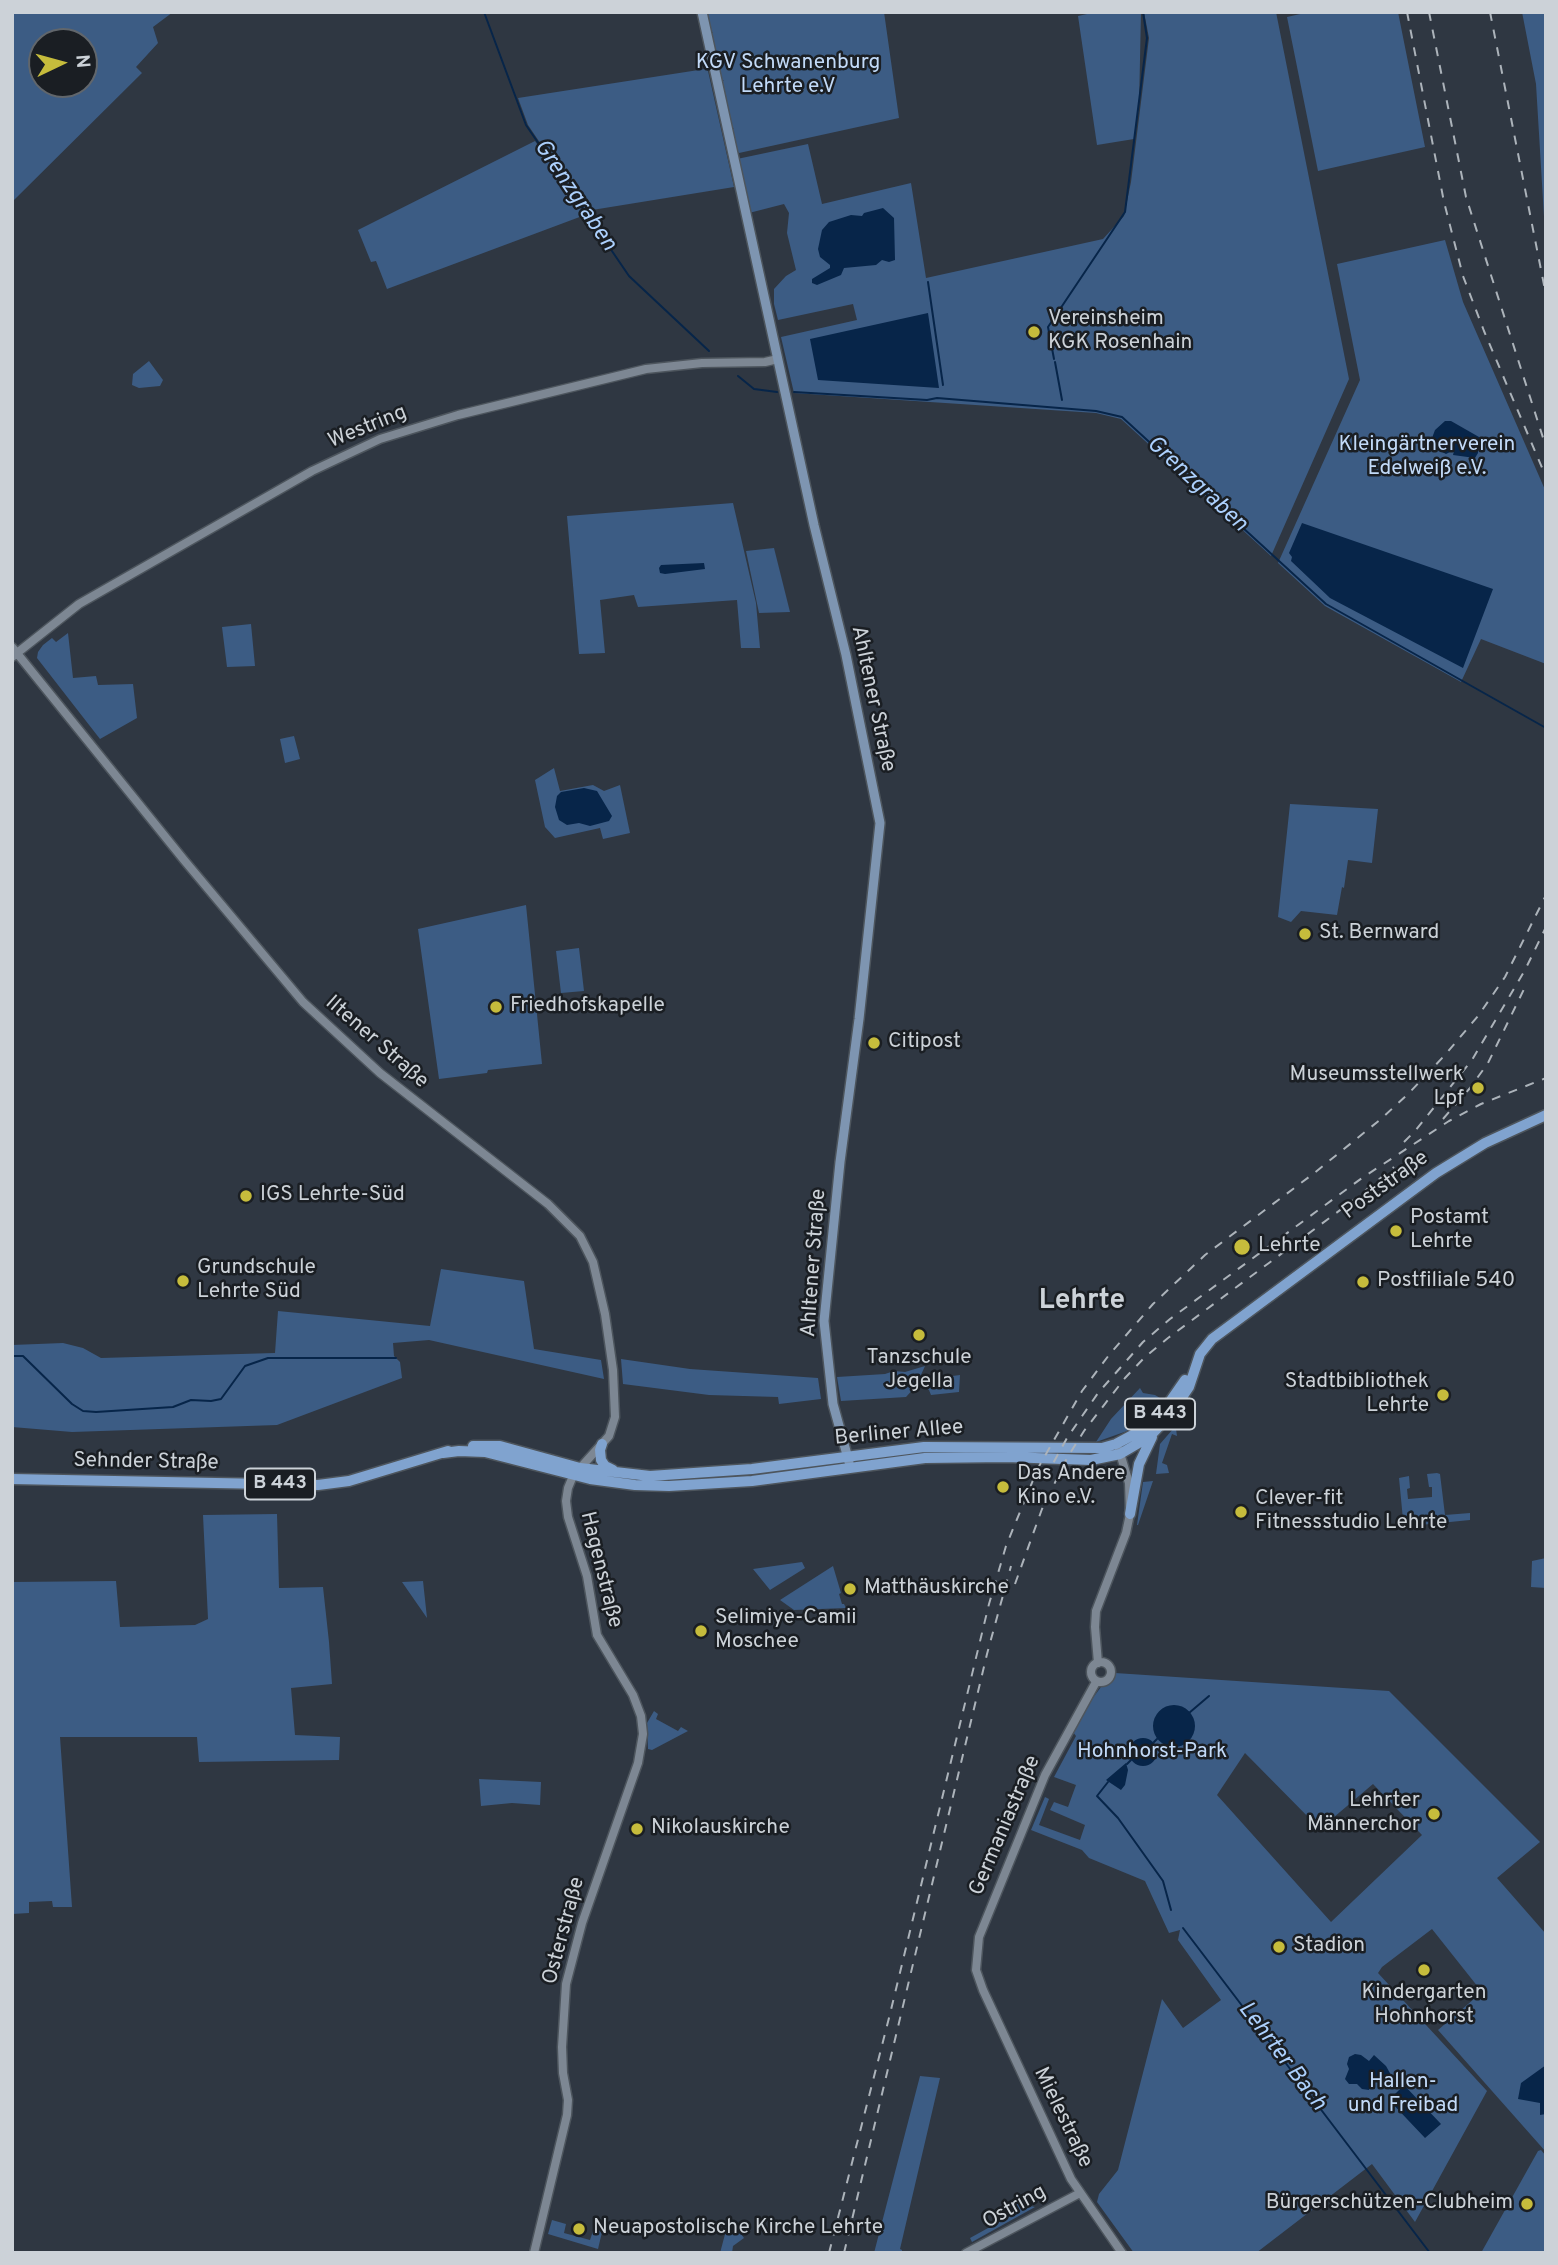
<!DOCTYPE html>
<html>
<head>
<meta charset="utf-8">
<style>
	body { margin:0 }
	#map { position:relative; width:1558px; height:2265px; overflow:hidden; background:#2f3742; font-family:Overpass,sans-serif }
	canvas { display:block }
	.frame { position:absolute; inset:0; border:14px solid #ccd2d8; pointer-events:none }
	.north { position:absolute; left:28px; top:28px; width:70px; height:70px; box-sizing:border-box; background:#1a1e23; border:2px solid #61666b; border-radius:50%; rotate:85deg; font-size:19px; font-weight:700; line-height:28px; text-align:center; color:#ccd2d8 }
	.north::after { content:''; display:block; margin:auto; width:24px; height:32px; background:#c6bc3c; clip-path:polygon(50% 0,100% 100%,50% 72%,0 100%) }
</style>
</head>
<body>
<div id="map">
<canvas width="1558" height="2265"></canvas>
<div class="frame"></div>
<div class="north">N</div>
</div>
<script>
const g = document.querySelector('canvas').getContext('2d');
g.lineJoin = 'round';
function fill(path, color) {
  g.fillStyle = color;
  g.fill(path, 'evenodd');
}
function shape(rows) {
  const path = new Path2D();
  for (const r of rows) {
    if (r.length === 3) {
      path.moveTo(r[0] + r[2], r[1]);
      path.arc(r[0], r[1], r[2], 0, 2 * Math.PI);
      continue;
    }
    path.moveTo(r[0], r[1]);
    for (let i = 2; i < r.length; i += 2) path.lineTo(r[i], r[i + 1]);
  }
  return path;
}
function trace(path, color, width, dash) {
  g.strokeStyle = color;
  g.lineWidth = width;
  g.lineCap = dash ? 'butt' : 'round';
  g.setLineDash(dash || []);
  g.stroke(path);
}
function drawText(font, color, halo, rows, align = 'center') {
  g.font = font + ' Overpass,sans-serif';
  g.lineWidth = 5;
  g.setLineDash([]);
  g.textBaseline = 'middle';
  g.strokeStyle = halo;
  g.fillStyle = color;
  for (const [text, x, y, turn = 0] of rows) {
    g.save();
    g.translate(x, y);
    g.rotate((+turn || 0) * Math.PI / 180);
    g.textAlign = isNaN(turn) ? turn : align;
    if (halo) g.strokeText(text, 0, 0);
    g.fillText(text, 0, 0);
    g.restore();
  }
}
const green = shape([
	[12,12,173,12,153,27,158,43,136,67,142,73,12,202],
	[42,42,84,42,84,84,42,84],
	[705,12,884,12,899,118,739,153,736,150,731,130,734,128,731,128,721,82,724,80,720,80,710,34,713,32,710,32],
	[1096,12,1141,12,1139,107,1134,139,1097,145,1078,16],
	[1144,12,1276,12,1349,379,1271,556,1121,419,1096,413,794,393,781,337,857,320,853,304,778,320,774,304,774,289,786,276,796,270,787,233,789,213,784,204,749,213,737,159,808,144,822,204,911,183,926,278,1103,239,1124,216,1131,182,1149,38],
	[1309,12,1398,12,1425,147,1318,171,1287,17],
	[1522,12,1546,12,1546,250,1536,84],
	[705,69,708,71,734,187,586,211,528,125,518,98],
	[535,141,585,215,387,289,376,261,371,262,358,230],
	[1445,240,1463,302,1546,492,1546,664,1481,639,1461,682,1325,606,1278,563,1360,380,1337,264],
	[149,361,163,380,160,386,139,388,132,385,133,374],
	[733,503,756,603,760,648,741,648,737,600,638,607,634,595,600,600,605,653,579,654,567,516],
	[774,548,790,612,759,613,746,551],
	[251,624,255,666,227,667,222,627],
	[68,633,73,678,96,676,98,685,133,684,137,718,100,739,37,658,38,652,43,645,52,638,56,642],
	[294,736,300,759,285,763,280,739],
	[554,768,560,791,593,785,604,791,620,785,630,833,603,839,600,828,555,838,545,827,535,780],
	[1290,804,1378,809,1372,863,1348,860,1344,888,1342,887,1337,915,1301,911,1291,922,1278,917],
	[526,905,542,1064,488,1070,487,1073,439,1079,418,929],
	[579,948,584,991,561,993,556,951],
	[441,1269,524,1281,534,1349,601,1360,604,1379,429,1340,393,1343,394,1356,400,1362,402,1378,277,1425,72,1432,12,1427,12,1345,63,1343,83,1348,101,1358,275,1353,278,1311,430,1326],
	[621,1359,690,1369,818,1378,821,1399,779,1404,778,1397,709,1395,623,1384],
	[925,1366,916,1386,906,1397,841,1401,837,1377,885,1374,894,1371,905,1372],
	[960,1375,959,1392,931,1395,929,1390,924,1387,937,1383,945,1377],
	[1140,1388,1143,1393,1155,1395,1165,1401,1130,1430,1096,1442,1111,1419],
	[1173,1429,1176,1429,1177,1436,1172,1434,1162,1463,1167,1465,1169,1473,1156,1474,1160,1444],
	[1437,1473,1440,1474,1445,1515,1470,1513,1470,1520,1420,1525,1404,1530,1399,1478,1409,1476,1410,1488,1407,1489,1408,1499,1432,1497,1432,1487,1429,1487,1427,1474],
	[1153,1481,1138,1525,1137,1525,1143,1482],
	[277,1514,279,1588,323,1587,329,1642,332,1684,291,1688,295,1735,340,1737,339,1760,199,1762,197,1737,60,1737,72,1907,53,1907,52,1901,29,1902,29,1913,12,1914,12,1582,116,1581,120,1627,195,1625,208,1619,203,1515],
	[1546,1558,1546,1588,1531,1587,1532,1561],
	[802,1562,805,1568,770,1590,753,1569],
	[833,1566,841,1593,839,1594,842,1604,844,1604,846,1608,794,1610,780,1600],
	[423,1581,427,1618,402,1582],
	[1115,1673,1389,1691,1540,1842,1497,1878,1546,1934,1546,2152,1438,2030,1482,1992,1432,1929,1382,1967,1378,1973,1487,2091,1415,2222,1372,2164,1256,2253,1134,2253,1097,2202,1099,2194,1118,2170,1162,1999,1183,2028,1221,2000,1178,1940,1180,1930,1169,1933,1145,1881,1089,1858,1082,1850,1031,1830,1045,1797,1049,1799,1039,1825,1080,1840,1085,1825,1050,1810,1054,1802,1068,1807,1076,1785,1054,1777,1076,1736,1073,1732,1089,1703,1101,1687,1110,1683],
	[1245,1753,1320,1829,1373,1784,1422,1835,1331,1922,1217,1795],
	[654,1711,658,1714,656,1719,678,1731,681,1727,688,1731,652,1750,648,1749,647,1723],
	[479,1779,541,1782,540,1805,512,1803,481,1806],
	[920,2076,940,2078,900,2249,902,2250,902,2253,874,2253],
	[1541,2150,1546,2156,1546,2253,1481,2253,1538,2151],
	[1009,2201,1035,2207,972,2242,970,2238,999,2222,996,2215,1005,2217],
	[552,2220,566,2224,564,2233,590,2240,595,2225,603,2228,598,2249,548,2234],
	[728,2223,734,2224,744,2238,733,2246,732,2253,720,2253]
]);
const water = shape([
	[883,208,894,218,895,260,889,262,882,260,876,265,844,268,841,275,817,285,812,283,812,279,830,268,830,265,820,257,818,249,822,230,829,222,851,215,862,216,864,213],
	[928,313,939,388,818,380,810,339],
	[1445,421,1451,421,1479,437,1478,453,1475,458,1453,455,1454,451,1452,451,1446,454,1433,447,1432,438,1435,430],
	[1302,523,1493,589,1463,668,1330,598,1291,561,1292,557,1289,553],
	[704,563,705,569,665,574,660,573,659,568,661,565],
	[584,788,597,791,612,816,609,821,590,826,579,823,567,825,559,820,555,807,557,796,561,792],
	[1174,1726,21],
	[1143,1752,14],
	[1126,1763,1128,1770,1125,1785,1121,1790,1106,1780],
	[1355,2054,1361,2055,1369,2061,1374,2055,1386,2066,1391,2075,1386,2081,1378,2078,1370,2083,1369,2090,1362,2089,1357,2084,1349,2084,1345,2079,1349,2069,1347,2064,1349,2057],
	[1546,2065,1546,2114,1540,2115,1540,2103,1518,2099,1521,2083],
	[1404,2085,1441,2124,1425,2138,1389,2100]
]);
const stream = shape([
	[484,12,526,125,629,276,709,351],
	[928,282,943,385],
	[1054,359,1048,327,1125,212,1147,38,1143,12],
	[1055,362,1062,400],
	[738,376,754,389,777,392],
	[794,392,927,400,937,398,1096,411,1122,417,1326,604,1546,728],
	[12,1356,23,1356,72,1404,83,1411,96,1412,173,1407,191,1400,211,1401,221,1399,245,1366,268,1358,396,1358],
	[1189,1713,1209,1696],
	[1154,1742,1157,1739],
	[1127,1764,1131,1760],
	[1108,1782,1097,1796,1118,1818,1163,1881,1171,1910],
	[1183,1928,1430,2253]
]);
const tertiary = shape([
	[12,647,184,860,303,1002,380,1073,548,1204,580,1236,593,1262,605,1314,613,1370,615,1417,609,1436,573,1476,568,1488,566,1501,568,1517,587,1576,597,1635,633,1695,641,1716,643,1734,638,1763,582,1923,566,1984,562,2047,563,2073,568,2100,567,2115,534,2253],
	[12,657,79,604,312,471,380,439,458,415,646,369,702,363,765,362,778,359],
	[1101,1672,10],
	[1098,1663,1095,1627,1096,1611,1126,1533,1130,1514,1129,1483,1119,1450],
	[1096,1682,1045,1775,979,1937,976,1970,983,1990,1071,2179,1122,2253],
	[966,2253,1080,2193]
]);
const secondary = shape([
	[702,12,814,525,846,655,880,823,859,1019,840,1162,824,1321,833,1404,849,1462]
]);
const primary = shape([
	[602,1444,600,1450,601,1460,605,1466,613,1470],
	[473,1446,500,1446,580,1468,650,1476,752,1469,924,1447,1102,1448,1116,1444,1142,1430,1169,1403,1185,1380],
	[443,1453,459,1451,485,1452,590,1479,635,1485,669,1486,752,1481,925,1458,1006,1457,1091,1460,1120,1454,1149,1437,1170,1415,1189,1387,1200,1354,1212,1339,1436,1173,1485,1143,1546,1115],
	[12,1479,318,1485,349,1481,448,1451],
	[1130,1514,1139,1464,1152,1437]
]);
const rail = shape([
	[1407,12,1444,202,1463,276,1484,331,1546,477],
	[1429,12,1466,197,1546,447],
	[1490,12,1546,295],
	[1443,1119,1470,1088,1488,1063,1527,983],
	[1404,1142,1415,1131,1472,1060,1525,970,1546,927],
	[1045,1478,1067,1438,1098,1393,1143,1342,1170,1319,1362,1178,1449,1121,1481,1104,1546,1078],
	[1015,1584,1042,1509,1067,1458,1084,1431,1125,1378,1145,1357,1168,1338,1355,1199,1394,1167],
	[829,2253,890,2014,989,1604,1006,1546,1038,1468,1082,1391,1109,1355,1153,1304,1205,1255,1313,1174,1381,1119,1409,1093,1445,1055,1478,1016,1505,977,1546,895],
	[844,2253,987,1654,1011,1566]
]);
const markers = [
	[1034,332,7,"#c6bc3c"],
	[1305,934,7,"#c6bc3c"],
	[496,1007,7,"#c6bc3c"],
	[874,1043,7,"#c6bc3c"],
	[1478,1088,7,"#c6bc3c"],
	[246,1196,7,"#c6bc3c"],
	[1396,1231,7,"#c6bc3c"],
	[1242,1247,9,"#c6bc3c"],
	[183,1281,7,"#c6bc3c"],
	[1363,1282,7,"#c6bc3c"],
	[919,1335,7,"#c6bc3c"],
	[1443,1395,7,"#c6bc3c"],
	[1003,1487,7,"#c6bc3c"],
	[1241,1512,7,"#c6bc3c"],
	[850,1589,7,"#c6bc3c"],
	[701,1631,7,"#c6bc3c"],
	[1434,1814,7,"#c6bc3c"],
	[637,1829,7,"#c6bc3c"],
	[1279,1947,7,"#c6bc3c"],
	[1424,1970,7,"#c6bc3c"],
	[1527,2204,7,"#c6bc3c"],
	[579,2229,7,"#c6bc3c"]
];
const shields = [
	[1160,1414,70],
	[280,1484,70]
];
const shieldNames = [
	["B 443",1160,1414],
	["B 443",280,1484]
];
const parkNames = [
	["KGV Schwanenburg",788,64],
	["Lehrte e.V",788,88],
	["Kleingärtnerverein",1427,446],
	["Edelweiß e.V.",1427,470],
	["Hohnhorst-Park",1152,1753],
	["Hallen-",1403,2083],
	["und Freibad",1403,2107]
];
const poiNames = [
	["Vereinsheim",1048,320],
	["KGK Rosenhain",1048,344],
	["St. Bernward",1319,934],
	["Friedhofskapelle",510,1007],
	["Citipost",888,1043],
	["Museumsstellwerk",1464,1076,"right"],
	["Lpf",1464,1100,"right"],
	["IGS Lehrte-Süd",260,1196],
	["Postamt",1410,1219],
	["Lehrte",1410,1243],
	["Lehrte",1258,1247],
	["Grundschule",197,1269],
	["Lehrte Süd",197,1293],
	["Postfiliale 540",1377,1282],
	["Tanzschule",919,1359,"center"],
	["Jegella",919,1383,"center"],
	["Stadtbibliothek",1429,1383,"right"],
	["Lehrte",1429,1407,"right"],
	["Das Andere",1017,1475],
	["Kino e.V.",1017,1499],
	["Clever-fit",1255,1500],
	["Fitnessstudio Lehrte",1255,1524],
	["Matthäuskirche",864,1589],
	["Selimiye-Camii",715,1619],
	["Moschee",715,1643],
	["Lehrter",1420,1802,"right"],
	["Männerchor",1420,1826,"right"],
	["Nikolauskirche",651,1829],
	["Stadion",1293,1947],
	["Kindergarten",1424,1994,"center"],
	["Hohnhorst",1424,2018,"center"],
	["Bürgerschützen-Clubheim",1513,2204,"right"],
	["Neuapostolische Kirche Lehrte",593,2229]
];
const streetNames = [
	["Westring",368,428,-22],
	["Ahltener Straße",872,699,78],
	["Iltener Straße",376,1043,41],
	["Poststraße",1386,1186,-36],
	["Ahltener Straße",815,1263,-86],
	["Berliner Allee",899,1434,-5],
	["Sehnder Straße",146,1463,1],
	["Hagenstraße",600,1570,76],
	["Germaniastraße",1006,1826,-67],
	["Osterstraße",565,1931,-75],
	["Mielestraße",1062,2118,64],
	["Ostring",1015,2208,-29]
];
const waterNames = [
	["Grenzgraben",574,196,56],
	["Grenzgraben",1196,485,43],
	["Lehrter Bach",1281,2057,53]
];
const districtNames = [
	["Lehrte",1082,1302]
];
fill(green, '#3c5c84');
fill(water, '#072549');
trace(stream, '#072549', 2);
trace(tertiary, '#4d555d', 11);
trace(secondary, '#4d555d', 12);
trace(primary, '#4d555d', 13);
trace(tertiary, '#7d8793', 8);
trace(secondary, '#7e95b1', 9);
trace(primary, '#80a3cf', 10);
trace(rail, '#acb3ba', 2, [9, 9]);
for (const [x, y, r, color] of markers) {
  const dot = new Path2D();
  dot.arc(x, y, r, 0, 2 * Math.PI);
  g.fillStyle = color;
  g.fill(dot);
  trace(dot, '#1a1e23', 2.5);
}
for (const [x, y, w] of shields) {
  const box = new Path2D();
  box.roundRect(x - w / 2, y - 15.5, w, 31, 5);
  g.fillStyle = '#1a1e23';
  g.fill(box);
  trace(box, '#ccd2d8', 2);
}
drawText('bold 19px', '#ccd2d8', null, shieldNames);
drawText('21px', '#c2daf8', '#1a1e23', parkNames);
drawText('21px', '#ccd2d8', '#1a1e23', poiNames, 'left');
drawText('21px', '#ccd2d8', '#1a1e23', streetNames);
drawText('italic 23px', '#acd0fd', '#1a1e23', waterNames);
drawText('bold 28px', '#ccd2d8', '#1a1e23', districtNames);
</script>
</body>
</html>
